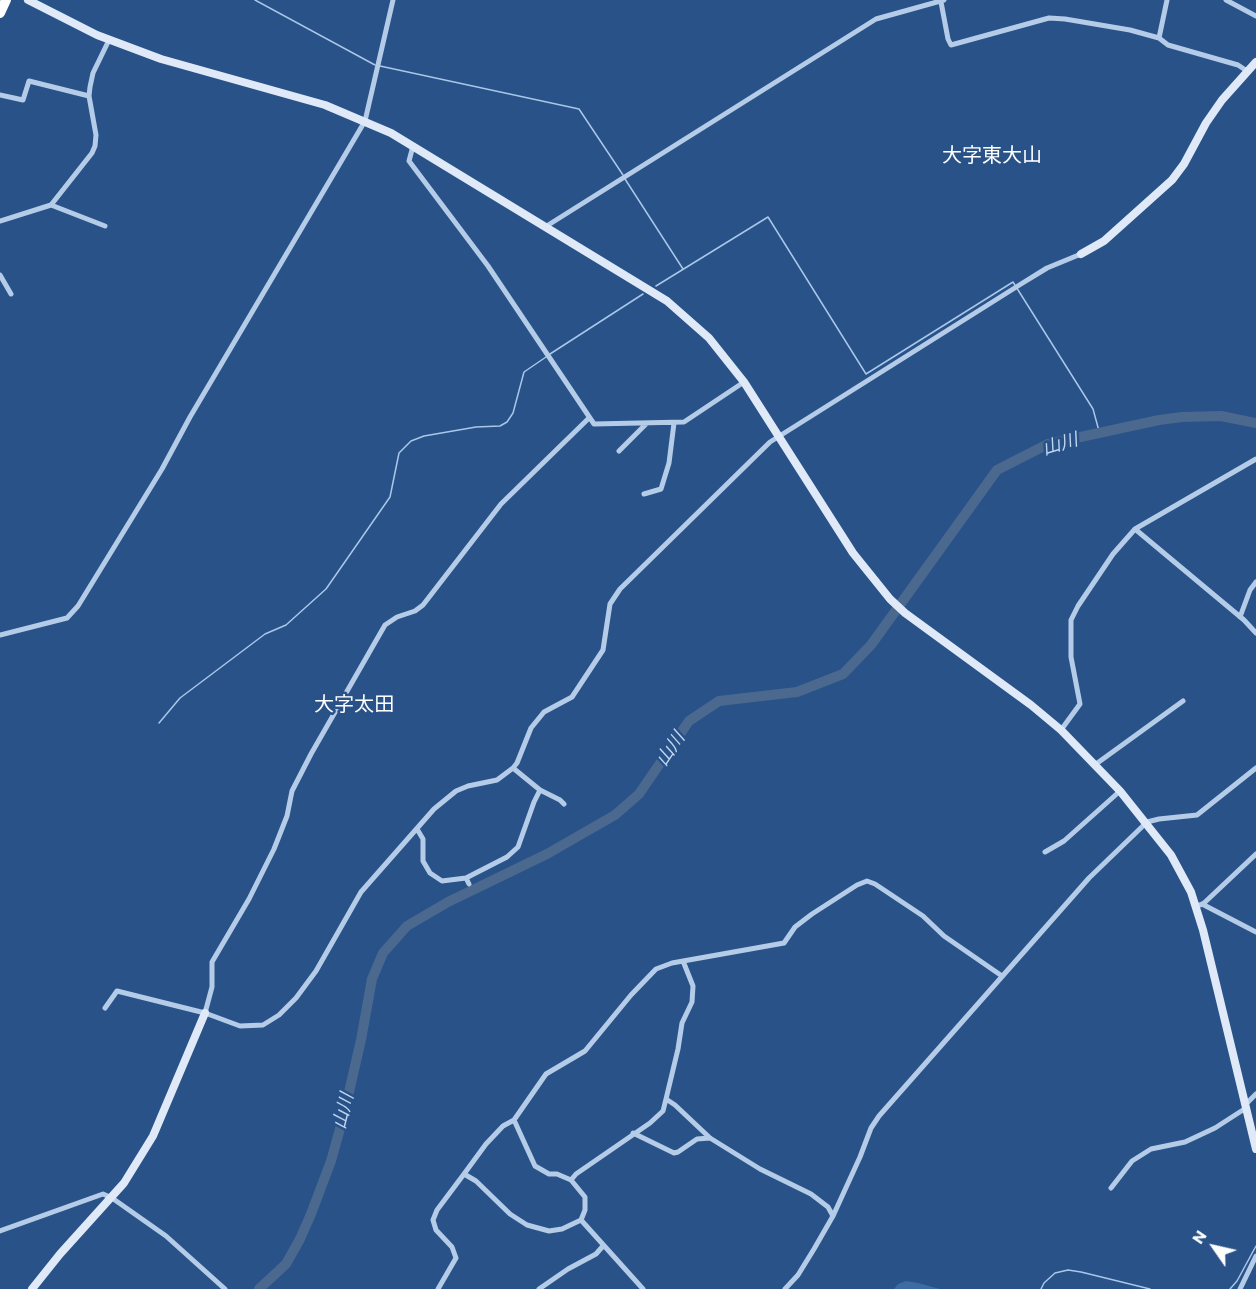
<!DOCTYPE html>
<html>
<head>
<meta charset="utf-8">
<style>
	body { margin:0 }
	#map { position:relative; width:1256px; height:1289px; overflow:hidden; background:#285288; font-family:Commissioner,sans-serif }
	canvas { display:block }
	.north { position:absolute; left:1184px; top:1217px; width:60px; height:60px; -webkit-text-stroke:4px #285288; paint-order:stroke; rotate:304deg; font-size:16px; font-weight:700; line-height:24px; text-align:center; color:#fff }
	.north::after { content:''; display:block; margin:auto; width:21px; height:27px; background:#fff; clip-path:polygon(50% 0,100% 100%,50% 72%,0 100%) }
</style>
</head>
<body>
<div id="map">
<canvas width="1256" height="1289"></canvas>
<div class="north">N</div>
</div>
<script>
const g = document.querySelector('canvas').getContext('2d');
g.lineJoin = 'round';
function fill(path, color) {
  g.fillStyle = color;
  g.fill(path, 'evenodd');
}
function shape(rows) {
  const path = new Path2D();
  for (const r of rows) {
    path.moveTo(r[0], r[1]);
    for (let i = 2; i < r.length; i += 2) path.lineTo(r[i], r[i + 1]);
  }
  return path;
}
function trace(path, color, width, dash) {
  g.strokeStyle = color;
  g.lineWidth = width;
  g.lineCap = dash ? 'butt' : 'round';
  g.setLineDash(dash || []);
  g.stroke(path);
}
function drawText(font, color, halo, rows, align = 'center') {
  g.font = font + ' Commissioner,"Noto Sans JP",sans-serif';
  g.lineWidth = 5;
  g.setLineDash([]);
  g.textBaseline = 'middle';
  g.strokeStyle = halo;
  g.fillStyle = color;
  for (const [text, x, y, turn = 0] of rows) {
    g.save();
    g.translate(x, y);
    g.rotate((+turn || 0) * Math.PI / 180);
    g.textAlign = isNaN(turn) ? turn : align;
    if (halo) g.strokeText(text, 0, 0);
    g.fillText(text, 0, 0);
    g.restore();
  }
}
const green = shape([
	[906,1281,918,1283,940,1289,894,1289,898,1284]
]);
const stream = shape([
	[255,0,375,65],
	[380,66,579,109,623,175],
	[625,179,683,269],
	[656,286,768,217,866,374,1013,282,1093,409,1099,431],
	[550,354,643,294],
	[159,723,180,698,265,634,286,625,326,589,390,497,399,453,411,441,424,436,476,427,500,426,507,422,513,413,524,372,546,357],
	[1041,1289,1044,1283,1055,1273,1068,1270,1081,1272,1150,1289],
	[1230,1289,1237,1281,1256,1246]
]);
const river = shape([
	[259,1289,286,1264,300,1239,311,1214,331,1161,343,1118,361,1040,372,979,383,953,407,926,448,902,547,854,615,815,639,794,689,721,719,701,797,692,843,674,871,645,997,470,1048,444,1159,420,1182,417,1221,416,1256,423]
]);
const street = shape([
	[1226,0,1256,16],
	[941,2,948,39,951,45,1049,18,1065,19,1130,30,1159,38,1168,45,1238,65,1247,71],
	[1159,38,1167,0],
	[0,95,23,100,29,81,89,96],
	[413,146,409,161,488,266,594,424,684,422,744,382],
	[51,205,92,153,95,146,96,135,89,96,90,87,93,73,109,40],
	[0,221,51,205,105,226],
	[545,227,876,19,944,0],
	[0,275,11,294],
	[619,451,646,424],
	[644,494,661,489,669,463,674,423],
	[1135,529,1244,620,1256,633],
	[1240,617,1250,590,1256,582],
	[0,635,67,618,78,606,162,469,190,417,365,121,393,0],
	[1061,730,1080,704,1071,657,1071,620,1078,606,1113,554,1135,529,1256,459],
	[1096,764,1183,701],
	[513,768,540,790,560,800,564,804],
	[417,829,423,839,423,861,430,873,442,881,466,878,469,884],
	[1045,852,1064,841,1120,791],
	[466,878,507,857,518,847,534,802,540,790],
	[1202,904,1256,932],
	[1196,906,1203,904,1256,854],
	[683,961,693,986,692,1002,682,1023,678,1049,666,1099,675,1105,710,1138,760,1169,811,1194,828,1207,833,1216],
	[105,1008,117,991,205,1013,240,1026,263,1025,279,1015,296,998,316,971,361,892,434,809,456,791,468,786,497,780,513,768,517,763,531,728,544,712,572,697,603,650,610,604,620,589,770,442,1021,284,1047,268,1081,254],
	[205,1013,212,987,212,962,249,899,274,849,287,816,292,791,311,754,385,625,397,617,415,611,423,605,501,504,589,418],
	[1245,1105,1256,1094],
	[514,1120,535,1166,549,1174,557,1174,571,1180],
	[633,1133,674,1153,678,1152,697,1139,710,1138],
	[464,1174,486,1144,503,1126,514,1120,546,1074,585,1051,631,995,656,969,672,963,784,943,795,927,812,914,857,885,867,881,875,884,923,916,944,936,1002,976],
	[1111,1188,1132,1161,1151,1149,1185,1142,1215,1128,1246,1108],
	[581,1220,643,1289],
	[0,1231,103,1194,112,1198,166,1236,225,1289],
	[438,1289,456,1258,452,1247,436,1230,433,1220,437,1210,464,1174,476,1181,510,1214,527,1225,549,1231,562,1229,581,1220,585,1210,585,1197,571,1180,576,1174,650,1123,663,1111,666,1099],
	[539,1289,568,1269,596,1254,603,1246],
	[785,1289,798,1275,814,1249,833,1216,860,1157,871,1128,879,1116,1089,878,1147,822,1159,819,1197,815,1256,768],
	[1240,1289,1256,1256]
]);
const secondary = shape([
	[28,0,97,35,161,59,325,105,391,133,667,301,709,338,744,382,853,553,890,599,905,613,1031,705,1061,730,1120,791,1171,855,1191,892,1203,930,1256,1149],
	[1081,254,1104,241,1172,180,1184,164,1206,123,1222,100,1256,62],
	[32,1289,60,1254,124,1183,153,1136,205,1013]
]);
const highway = shape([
	[0,13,6,0]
]);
const waterNames = [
	["山川",1060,444,-17],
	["山川",670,749,-56],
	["山川",343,1111,-76]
];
const quarterNames = [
	["大字東大山",992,155],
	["大字太田",354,704]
];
fill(green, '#3d6ba4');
trace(stream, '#a9c7e9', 1.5);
trace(river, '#4b688e', 10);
trace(street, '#b5cce8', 5);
trace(secondary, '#dfe9f7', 8);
trace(highway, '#fff', 10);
drawText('italic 18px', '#c0d6f0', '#285288', waterNames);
drawText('20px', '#fff', '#285288', quarterNames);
</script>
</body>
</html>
